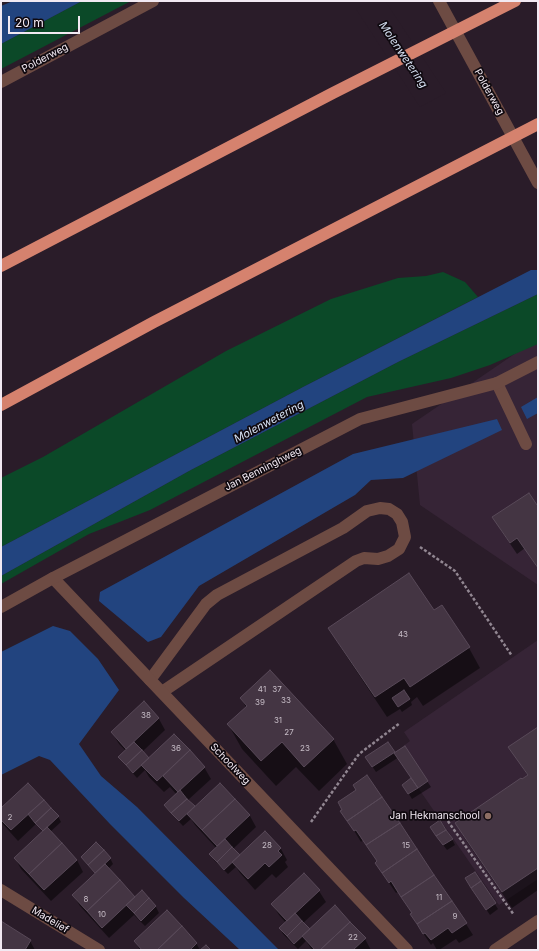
<!DOCTYPE html>
<html>
<head>
<meta charset="utf-8">
<style>
	body { margin:0 }
	#map { position:relative; width:539px; height:951px; overflow:hidden; background:#2a1c29; font-family:Inter,sans-serif }
	canvas { display:block }
	.frame { position:absolute; inset:0; border:2px solid #f2e9f2; pointer-events:none }
	.scale { position:absolute; left:8px; top:16px; width:72px; height:18px; box-sizing:border-box; border:2px solid #f2e9f2; border-top:0; padding-left:5px; font-size:12px; line-height:14px; white-space:nowrap; color:#f2e9f2; -webkit-text-stroke:3px #0f090f; paint-order:stroke }
</style>
</head>
<body>
<div id="map">
<canvas width="539" height="951"></canvas>
<div class="frame"></div>
<div class="scale">20 m</div>
</div>
<script>
const g = document.querySelector('canvas').getContext('2d');
g.lineJoin = 'round';
function fill(path, color) {
  g.fillStyle = color;
  g.fill(path, 'evenodd');
}
function shape(rows) {
  const path = new Path2D();
  for (const r of rows) {
    path.moveTo(r[0], r[1]);
    for (let i = 2; i < r.length; i += 2) path.lineTo(r[i], r[i + 1]);
  }
  return path;
}
function trace(path, color, width, dash) {
  g.strokeStyle = color;
  g.lineWidth = width;
  g.lineCap = dash ? 'butt' : 'round';
  g.setLineDash(dash || []);
  g.stroke(path);
}
function drawText(font, color, halo, rows, align = 'center') {
  g.font = font + ' Inter,sans-serif';
  g.lineWidth = 3.5;
  g.setLineDash([]);
  g.textBaseline = 'middle';
  g.strokeStyle = halo;
  g.fillStyle = color;
  for (const [text, x, y, turn = 0] of rows) {
    g.save();
    g.translate(x, y);
    g.rotate((+turn || 0) * Math.PI / 180);
    g.textAlign = isNaN(turn) ? turn : align;
    if (halo) g.strokeText(text, 0, 0);
    g.fillText(text, 0, 0);
    g.restore();
  }
}
const built = shape([
	[538,338,538,585,420,505,412,424],
	[538,640,538,879,499,905,394,753,410,741,404,732]
]);
const green = shape([
	[82,1,131,1,1,69,1,44],
	[443,272,465,282,478,297,303,387,1,547,1,478,43,457,226,351,331,299,398,278,426,276],
	[538,294,538,344,490,365,451,378,367,397,150,510,89,534,1,584,1,576,189,471,398,362]
]);
const water = shape([
	[13,1,82,1,1,44,1,6],
	[531,270,538,270,538,294,398,362,189,471,1,576,1,547,303,387],
	[538,397,538,413,527,419,521,407],
	[497,419,502,430,403,478,371,480,355,495,199,586,161,637,148,642,99,601,100,592,353,454],
	[53,626,70,631,98,659,119,690,79,744,101,776,137,807,279,950,240,950,184,898,110,824,50,760,39,756,1,775,1,652]
]);
const pier = shape([
	[372,1,385,1,446,93,420,107,356,9]
]);
const shadow = shape([
	[538,505,538,569,525,548,517,554,500,529],
	[434,611,469,648,480,668,423,706,417,697,411,702,412,705,402,712,400,709,387,717,341,648,330,628],
	[241,698,333,739,347,764,319,791,296,767,276,786,242,749,228,724,246,707],
	[144,703,159,719,165,730,142,752,149,759,174,735,204,767,211,779,188,800,195,808,220,784,250,816,256,827,233,849,240,856,265,833,281,849,287,860,285,862,288,867,276,878,272,874,255,890,240,873,236,867,228,874,214,860,211,854,217,849,195,825,191,819,183,826,169,811,165,806,177,795,170,787,164,792,149,777,145,770,137,778,123,762,120,757,126,751,119,744,112,732],
	[538,728,538,890,512,908,465,839,456,823,528,776,510,747],
	[388,743,395,754,405,748,431,787,412,799,403,785,412,779,399,757,376,772,370,763],
	[1,809,58,816,61,822,50,832,77,860,83,872,51,901,21,869,15,858,43,832,36,824,18,841,1,822],
	[342,811,466,924,473,935,459,943,456,939,439,950,437,950,433,943,431,945,411,915,413,914,398,892,396,893,383,874,378,862,363,840,361,842],
	[434,833,452,839,455,845,447,850],
	[82,857,110,858,113,864,108,869,135,898,142,892,156,907,159,913,145,926,134,915,109,938,80,906,73,895,96,874,85,862],
	[475,873,498,909,490,915,469,884],
	[319,891,326,902,303,923,310,931,365,939,371,950,312,950,306,941,298,949,283,934,280,928,286,923,279,915,272,904],
	[1,922,30,941,35,950,1,950],
	[135,941,196,943,200,950,140,950]
]);
const building = shape([
	[529,493,537,505,538,504,538,568,517,538,510,543,492,517,529,493],
	[409,573,434,610,442,605,470,647,410,687,404,678,375,697,328,628,409,573],
	[270,670,334,739,304,767,282,742,261,761,227,724,247,706,240,698,270,670],
	[404,690,410,699,398,707,392,698,404,690],
	[144,701,159,718,126,749,111,732,144,701],
	[538,727,538,868,502,892,455,823,521,778,522,779,528,775,508,747,538,727],
	[174,734,190,750,157,781,141,765,174,734],
	[134,742,142,750,126,765,118,757,134,742],
	[388,742,395,752,372,767,365,757,388,742],
	[405,746,428,781,418,788,394,753,405,746],
	[142,750,149,758,133,773,126,765,142,750],
	[190,750,205,767,178,792,163,776,190,750],
	[367,775,382,797,347,821,340,811,342,810,338,802,356,790,353,785,367,775],
	[411,778,418,788,408,794,402,785,411,778],
	[28,783,44,800,11,830,1,820,1,808,28,783],
	[220,783,235,799,202,830,187,814,220,783],
	[180,790,187,799,171,813,164,805,180,790],
	[382,797,400,823,366,845,356,830,354,831,347,821,382,797],
	[187,799,195,806,179,821,171,813,187,799],
	[235,799,250,815,217,846,202,830,235,799],
	[44,800,51,808,35,823,28,814,44,800],
	[51,808,59,816,43,831,35,823,51,808],
	[440,820,446,830,436,836,430,827,440,820],
	[400,823,417,849,382,873,375,863,377,861,366,845,400,823],
	[47,827,62,843,29,874,14,858,47,827],
	[446,830,453,839,443,845,436,836,446,830],
	[265,831,281,848,278,851,282,855,269,867,265,863,248,879,232,862,265,831],
	[225,839,232,847,217,862,209,854,225,839],
	[96,842,104,850,88,865,81,857,96,842],
	[62,843,77,860,44,890,29,874,62,843],
	[232,847,240,855,224,870,217,862,232,847],
	[417,849,434,875,401,897,391,881,389,883,382,873,417,849],
	[104,850,111,858,95,873,88,865,104,850],
	[105,864,120,880,87,911,72,895,105,864],
	[475,872,481,881,471,888,465,878,475,872],
	[304,873,320,890,287,921,271,904,304,873],
	[434,875,452,901,417,924,410,914,412,913,401,897,434,875],
	[120,880,135,897,102,928,87,911,120,880],
	[481,881,496,903,486,910,471,888,481,881],
	[142,890,149,898,134,913,126,905,142,890],
	[149,898,156,906,141,921,134,913,149,898],
	[452,901,467,923,452,933,448,928,431,940,425,933,423,934,417,924,452,901],
	[335,905,350,922,320,950,315,950,302,936,335,905],
	[167,910,182,926,157,950,142,950,134,941,167,910],
	[295,913,302,921,287,936,279,928,295,913],
	[1,921,31,940,25,950,1,950,1,921],
	[302,921,310,929,294,944,287,936,302,921],
	[350,922,366,938,353,950,320,950,350,922],
	[182,926,197,943,190,950,157,950,182,926],
	[206,945,211,950,200,950,206,945]
]);
const path = shape([
	[420,547,455,571,512,656],
	[445,817,514,915],
	[311,822,359,754,400,723]
]);
const service = shape([
	[497,383,526,444],
	[150,680,206,604,217,595,343,528,367,511,380,508,389,509,397,514,402,522,405,537,399,549,388,556,378,559,364,558,356,561,162,692]
]);
const minor = shape([
	[53,578,407,950],
	[1,890,99,950],
	[495,950,538,921]
]);
const tertiary = shape([
	[439,1,538,183],
	[1,82,153,1],
	[1,607,53,578,360,419,497,383,538,362]
]);
const motorway = shape([
	[1,266,333,93,515,1],
	[1,405,154,322,538,124]
]);
const markers = [
	[488,816,4,"#8d6e63"]
];
const numberNames = [
	["43",403,635],
	["41",262,690],
	["37",277,690],
	["33",286,701],
	["39",260,703],
	["38",146,716],
	["31",278,721],
	["27",289,733],
	["36",176,749],
	["23",305,749],
	["2",10,818],
	["28",267,846],
	["15",406,846],
	["11",439,898],
	["8",86,900],
	["10",102,915],
	["9",455,917],
	["22",353,938]
];
const streetNames = [
	["Polderweg",45,58,-28],
	["Polderweg",489,92,61],
	["Jan Benninghweg",263,469,-27],
	["Schoolweg",230,764,46],
	["Madelief",50,920,31]
];
const poiNames = [
	["Jan Hekmanschool",480,816]
];
const waterNames = [
	["Molenwetering",403,55,56],
	["Molenwetering",269,422,-28]
];
fill(built, '#362436');
fill(green, '#0b4928');
fill(water, '#22447f');
fill(pier, '#2a1c29');
fill(shadow, '#0007');
fill(building, '#443543');
trace(building, '#584958', 1);
trace(path, '#918691', 2.5, [3, 2]);
trace(service, '#6d4b43', 12);
trace(minor, '#6d4b43', 12);
trace(tertiary, '#6d4b43', 12);
trace(motorway, '#d5826e', 12);
for (const [x, y, r, color] of markers) {
  const dot = new Path2D();
  dot.arc(x, y, r, 0, 2 * Math.PI);
  g.fillStyle = color;
  g.fill(dot);
  trace(dot, '#0f090f', 1.5);
}
drawText('8px', '#c6bcc6', null, numberNames);
drawText('10px', '#f2e9f2', '#0f090f', streetNames);
drawText('10px', '#f2e9f2', '#0f090f', poiNames, 'right');
drawText('italic 11px', '#d8e3f5', '#0f090f', waterNames);
</script>
</body>
</html>
